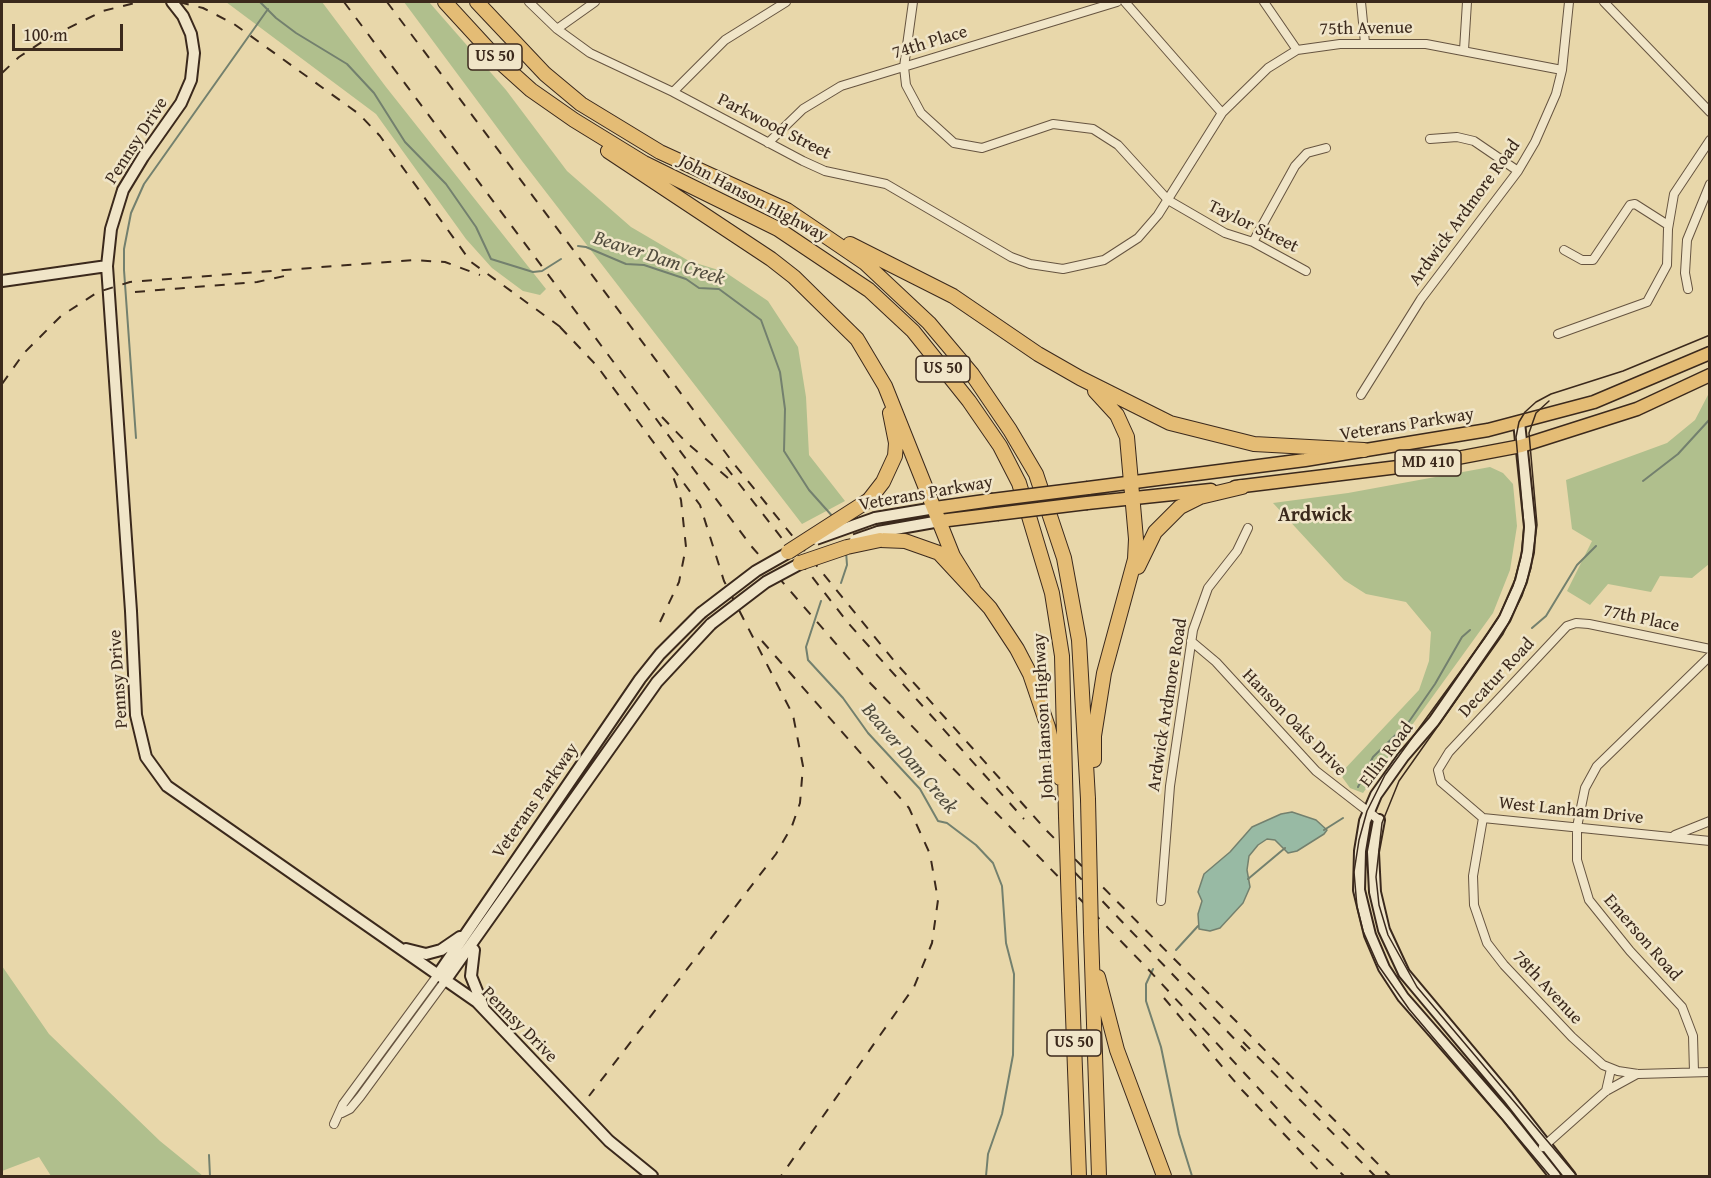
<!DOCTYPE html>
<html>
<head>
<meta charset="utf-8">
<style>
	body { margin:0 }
	#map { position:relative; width:1711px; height:1178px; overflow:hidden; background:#e8d7aa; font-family:"Gentium Book Plus",serif }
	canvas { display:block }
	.frame { position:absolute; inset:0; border:3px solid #3b291c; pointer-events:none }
	.scale { position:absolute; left:12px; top:24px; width:111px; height:27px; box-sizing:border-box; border:3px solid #3b291c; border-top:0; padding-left:8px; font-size:18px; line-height:21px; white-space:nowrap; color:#3b291c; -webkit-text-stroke:4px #f0e5c8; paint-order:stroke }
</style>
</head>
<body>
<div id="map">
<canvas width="1711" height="1178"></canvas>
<div class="frame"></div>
<div class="scale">100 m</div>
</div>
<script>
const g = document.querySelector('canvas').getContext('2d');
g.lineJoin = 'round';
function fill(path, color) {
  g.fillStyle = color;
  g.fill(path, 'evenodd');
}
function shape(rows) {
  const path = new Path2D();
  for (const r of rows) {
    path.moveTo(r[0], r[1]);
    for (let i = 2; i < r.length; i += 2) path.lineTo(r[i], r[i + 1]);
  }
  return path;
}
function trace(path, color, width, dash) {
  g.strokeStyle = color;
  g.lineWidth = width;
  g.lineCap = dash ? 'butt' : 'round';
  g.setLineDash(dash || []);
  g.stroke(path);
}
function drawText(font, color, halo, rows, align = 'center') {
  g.font = font + ' "Gentium Book Plus",serif';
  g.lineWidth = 5;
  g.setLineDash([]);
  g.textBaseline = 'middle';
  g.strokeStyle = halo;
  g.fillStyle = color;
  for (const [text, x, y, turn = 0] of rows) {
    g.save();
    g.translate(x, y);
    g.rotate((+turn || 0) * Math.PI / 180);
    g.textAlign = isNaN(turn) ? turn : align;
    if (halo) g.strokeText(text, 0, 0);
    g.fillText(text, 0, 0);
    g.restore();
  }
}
const green = shape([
	[226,2,322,2,386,87,546,289,540,295,523,291,492,268,466,239,376,114],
	[404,2,429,2,506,90,567,171,631,227,689,261,725,272,768,301,798,347,806,397,809,455,845,501,802,524,522,161],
	[1709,393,1709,564,1692,578,1660,576,1651,592,1608,584,1590,605,1567,591,1592,541,1572,529,1566,480,1667,443,1695,420],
	[1490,467,1503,473,1513,484,1517,526,1510,570,1493,613,1363,793,1350,788,1340,774,1419,690,1429,661,1431,632,1406,602,1366,594,1344,580,1273,503,1348,493],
	[2,966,49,1034,160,1141,203,1176,51,1176,39,1157,2,1171]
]);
const water = shape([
	[1292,812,1316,820,1327,830,1324,834,1297,851,1288,853,1275,840,1267,839,1258,845,1249,856,1247,870,1250,887,1243,903,1220,928,1210,931,1199,929,1198,914,1202,901,1198,892,1204,874,1230,852,1252,827,1281,814,1292,812]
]);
const stream = shape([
	[260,2,276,18,296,33,347,64,374,93,405,142,446,184,476,227,491,259,533,272,542,271,561,259],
	[578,246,586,247,626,264,644,265,686,279,699,288,719,289,761,320,780,372,785,409,784,451,809,490,834,518],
	[136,438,124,270,124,249,131,213,144,184,268,9],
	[1643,481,1678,454,1710,419],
	[841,583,847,565,846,551],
	[821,601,806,647,808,660,843,698,868,733,920,789,938,821,947,823,976,845,993,863,1002,886,1006,943,1014,974,1013,1055,1002,1114,988,1154,986,1176],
	[1532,628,1546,616,1577,565,1596,546],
	[1358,787,1373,757,1408,723,1435,684,1462,637,1470,630],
	[1324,830,1343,818],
	[1248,879,1285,848],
	[1176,950,1198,926],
	[1153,969,1146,984,1146,1001,1161,1047,1179,1134,1192,1176],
	[209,1155,210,1176]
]);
const street = shape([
	[529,2,557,29,590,53,673,92,803,161,825,171,886,184,1011,257,1030,264,1063,269,1104,260,1138,238,1158,215,1222,113,1268,68,1297,50,1340,44,1426,44,1562,70],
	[913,2,904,67,906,85,921,113,954,143,982,148,1053,124,1093,129,1118,145,1168,200,1225,233,1253,242,1306,271],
	[1125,2,1222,113],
	[1264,2,1297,50],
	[1361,2,1365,43],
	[1604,2,1710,112],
	[557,29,595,2],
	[1464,50,1467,2],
	[673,92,725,40,786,2],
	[1430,139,1457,137,1474,141,1518,171],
	[768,143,803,109,841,86,1117,2],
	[1253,242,1295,166,1307,153,1326,148],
	[1564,250,1582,260,1593,260,1630,205,1635,204,1668,225],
	[1688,289,1685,273,1687,240,1710,184],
	[1558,334,1647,302,1667,265,1668,229,1674,194,1710,140],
	[1361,395,1421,299,1518,171,1535,142,1556,94,1562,70,1569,2],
	[1191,641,1216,662,1316,771,1379,820],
	[1710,649,1589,624,1576,623,1567,626,1449,752,1438,770,1441,782,1483,818,1710,841],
	[1483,818,1473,876,1474,905,1487,943,1504,965,1572,1037,1603,1065,1618,1071,1638,1074,1710,1072],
	[1675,835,1710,821],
	[1161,901,1170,786,1193,630,1208,588,1237,551,1248,528],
	[1694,1072,1693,1036,1682,1007,1630,951,1589,900,1577,860,1577,827,1585,788,1597,766,1710,656],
	[1606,1091,1611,1069],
	[342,1113,350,1109,360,1097,445,981],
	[334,1124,343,1104,437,976],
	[1543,1147,1606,1091,1637,1074]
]);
const secondary = shape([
	[172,2,183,16,191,34,194,53,191,80,181,103,143,157,123,190,111,229,107,266,131,611,136,715,146,757,167,786,477,1002,609,1141,652,1176],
	[2,281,107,266],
	[1519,422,1530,527,1528,552,1521,581,1505,618,1493,636,1434,721,1403,757,1376,795,1365,821,1360,851,1359,890,1370,935,1384,968,1403,997,1507,1116,1555,1176],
	[875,518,935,508],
	[878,532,940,521],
	[1379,820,1373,852,1375,892,1384,930,1404,973,1508,1097,1570,1176],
	[406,949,426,954,441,950,460,937],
	[474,950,471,976,483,1006],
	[437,976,640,679,660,654,701,613],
	[445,981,657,682,711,624]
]);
const primary = shape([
	[1235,487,1431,463,1521,446,1637,409,1710,375],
	[1088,488,1305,460,1488,430,1594,402,1710,353],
	[1087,503,1211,490],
	[935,508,992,500],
	[940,521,997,514]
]);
const highway = shape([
	[445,2,501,63,531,90,574,120,644,163,778,229,869,290,913,331,969,401,1000,446,1019,483,1052,593,1062,656,1066,816],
	[477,2,545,74,581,104,660,152,787,210,865,263,929,323,972,374,1010,430,1036,474,1064,558,1079,640,1088,799],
	[608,151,771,259,794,277,857,339,885,386,953,556,973,588],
	[850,244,953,296,1038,354,1080,378,1170,423,1254,444,1364,450],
	[869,500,883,482,895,456,896,443,890,413],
	[880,540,905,541,939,553,990,608,1017,649,1030,674,1048,727,1060,778],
	[1138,567,1155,532,1180,507,1200,497,1242,487],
	[1094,760,1094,736,1104,673,1135,559,1136,539,1127,437,1117,415,1095,391],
	[1069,909,1079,1176],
	[1091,932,1099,1176],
	[1098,977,1117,1050,1164,1176]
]);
const tram = shape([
	[1549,401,1536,413,1529,433,1537,525,1531,568,1522,596,1503,634,1399,781,1382,823,1376,877,1379,905,1388,935,1417,987,1577,1176],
	[1550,1176,1409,1009,1378,965,1363,931,1357,907,1354,872,1359,840,1367,811,1385,775,1484,639,1498,618,1513,586,1521,557,1524,526,1516,437,1519,422,1525,412,1536,402,1551,394,1623,371,1710,335]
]);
const rail = shape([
	[179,2,203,8,234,24,359,114,380,136,471,262,566,331],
	[344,2,752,547,871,684,1147,968,1298,1131,1344,1176],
	[387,2,734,464,895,662,1047,831,1390,1176],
	[2,73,19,57,48,38,103,11,139,2],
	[135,292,257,282,289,275],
	[560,327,597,366,700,505,724,581,793,715,803,766,800,803,792,826,776,854,589,1096],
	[2,384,24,353,61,316,98,292,130,282,413,260,445,262,480,275],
	[662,417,687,443,728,478],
	[726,467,849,624,1024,819],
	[660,622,679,582,686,547,681,500,672,473],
	[762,641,909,808,930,854,938,900,932,943,914,987,781,1176],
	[1061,858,1246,1051],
	[1164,998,1242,1090,1324,1176],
	[1243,1042,1375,1176]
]);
const secondaryBridge = shape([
	[816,539,875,518],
	[855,540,878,532],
	[701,613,756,571,793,550],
	[711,624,766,582,807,560]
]);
const primaryBridge = shape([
	[992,500,1088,488],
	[997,514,1087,503]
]);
const highwayBridge = shape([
	[788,552,869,500],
	[800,563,847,547,880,540],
	[1088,799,1091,932],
	[1066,816,1069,909]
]);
const shields = [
	[495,57,54],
	[943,369,54],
	[1428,463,66],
	[1074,1043,54]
];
const shieldNames = [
	["US 50",495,57],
	["US 50",943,369],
	["MD 410",1428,463],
	["US 50",1074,1043]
];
const streetNames = [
	["75th Avenue",1366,29,-1],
	["74th Place",930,43,-17],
	["Parkwood Street",774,127,27],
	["Pennsy Drive",137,141,-57],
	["John Hanson Highway",753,199,28],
	["Ardwick Ardmore Road",1465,213,-54],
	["Taylor Street",1253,227,26],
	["Veterans Parkway",1407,425,-9],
	["Veterans Parkway",926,494,-10],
	["77th Place",1641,619,12],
	["Decatur Road",1497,678,-47],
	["Pennsy Drive",119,679,-94],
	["Ardwick Ardmore Road",1168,705,-81],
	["John Hanson Highway",1044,716,-93],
	["Hanson Oaks Drive",1294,723,46],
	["Ellin Road",1387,755,-53],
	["Veterans Parkway",536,801,-55],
	["West Lanham Drive",1571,811,6],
	["Emerson Road",1642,938,49],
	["78th Avenue",1547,988,47],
	["Pennsy Drive",519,1025,45]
];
const waterNames = [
	["Beaver Dam Creek",659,259,18],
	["Beaver Dam Creek",909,759,50]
];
const neighbourhoodNames = [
	["Ardwick",1315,516]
];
fill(green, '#b0bf8d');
fill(water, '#98baa4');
trace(water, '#73806e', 1.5);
trace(stream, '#73806e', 2);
trace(street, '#665440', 10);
trace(secondary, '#3b291c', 14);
trace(primary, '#3b291c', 15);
trace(highway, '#3b291c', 16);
trace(street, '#f0e5c8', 8);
trace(secondary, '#f0e5c8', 10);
trace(primary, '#e4bc75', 12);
trace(highway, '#e4bc75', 14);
trace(tram, '#3b291c', 1.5);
trace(rail, '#3b291c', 2, [10, 10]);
trace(secondaryBridge, '#3b291c', 14, []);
trace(primaryBridge, '#3b291c', 15, []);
trace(highwayBridge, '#3b291c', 16, []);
trace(secondaryBridge, '#f0e5c8', 10);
trace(primaryBridge, '#e4bc75', 12);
trace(highwayBridge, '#e4bc75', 14);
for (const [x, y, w] of shields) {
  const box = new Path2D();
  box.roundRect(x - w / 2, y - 13, w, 26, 4.5);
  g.fillStyle = '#f0e5c8';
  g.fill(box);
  trace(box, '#3b291c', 1.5);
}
drawText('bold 16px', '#3b291c', null, shieldNames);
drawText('18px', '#3b291c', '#f0e5c8', streetNames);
drawText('italic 20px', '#524d3e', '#f0e5c8', waterNames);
drawText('bold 20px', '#3b291c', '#f0e5c8', neighbourhoodNames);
</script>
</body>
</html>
